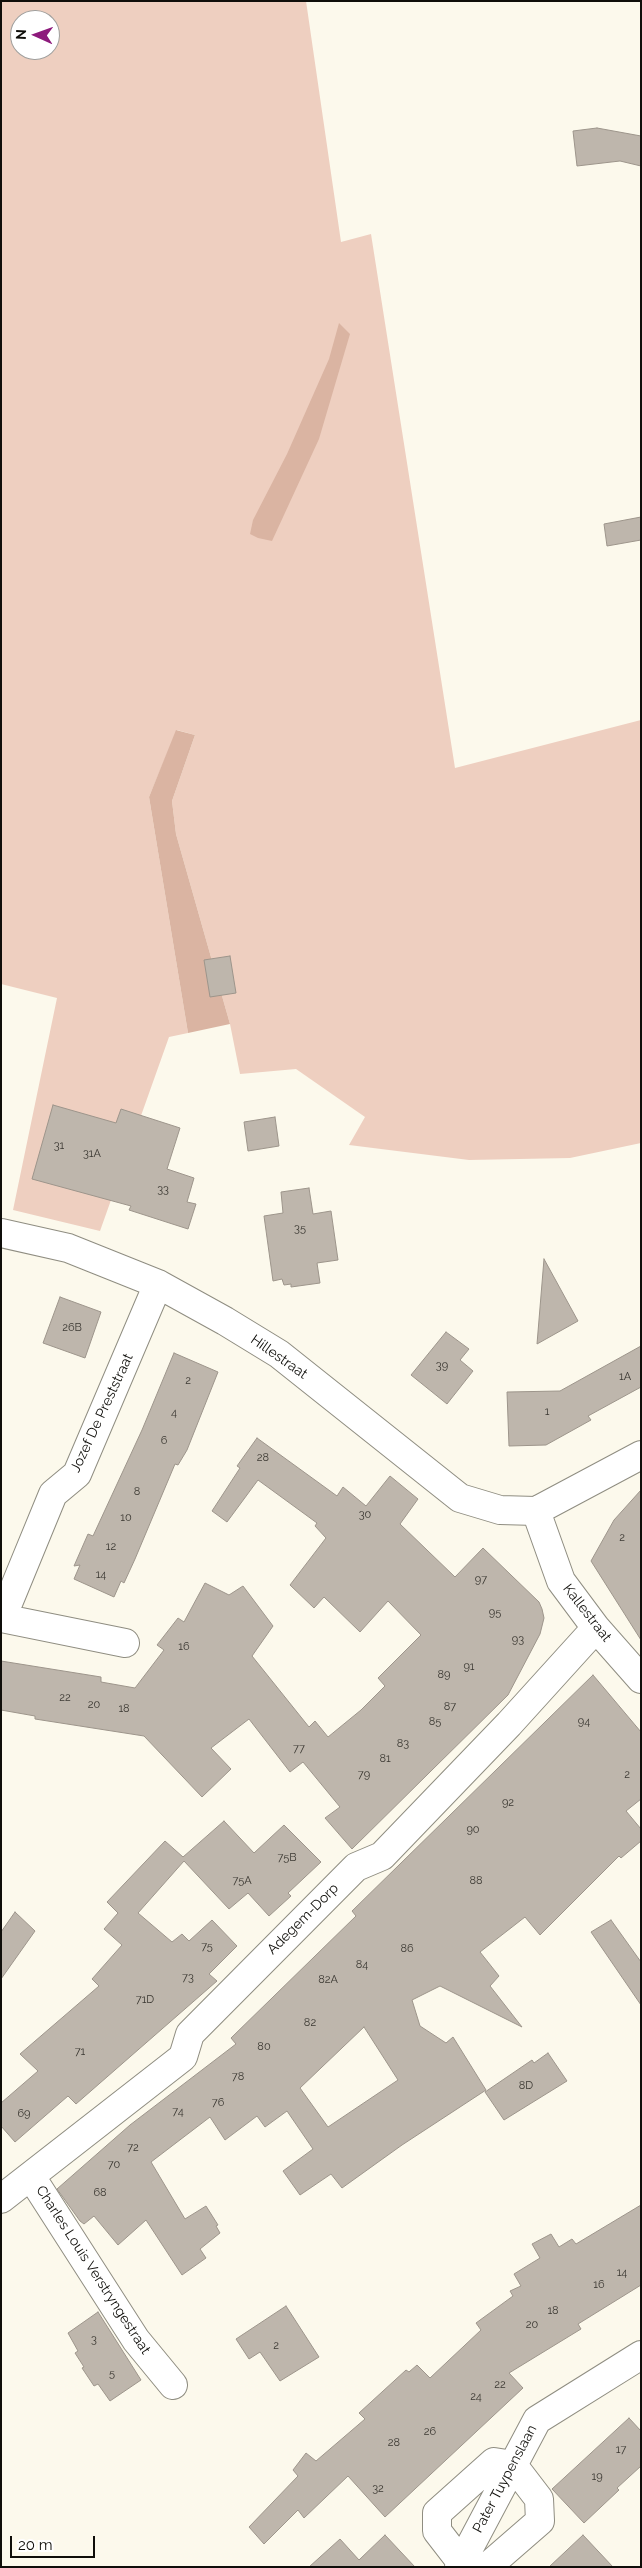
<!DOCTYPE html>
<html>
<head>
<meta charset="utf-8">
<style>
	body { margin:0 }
	#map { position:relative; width:642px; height:2568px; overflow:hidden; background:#fcf9ec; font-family:Raleway,sans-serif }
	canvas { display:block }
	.frame { position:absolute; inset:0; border:2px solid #0f0e0a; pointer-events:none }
	.north { position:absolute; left:10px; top:10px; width:50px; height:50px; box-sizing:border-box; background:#fff; border:1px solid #9f9f9d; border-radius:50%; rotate:272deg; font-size:14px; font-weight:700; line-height:20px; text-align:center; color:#0f0e0a }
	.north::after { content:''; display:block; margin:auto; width:18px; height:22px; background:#8d1a7c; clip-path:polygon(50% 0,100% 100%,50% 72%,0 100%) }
	.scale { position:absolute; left:10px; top:2536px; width:85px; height:22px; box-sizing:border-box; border:2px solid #0f0e0a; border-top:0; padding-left:6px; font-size:15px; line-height:18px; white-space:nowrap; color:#0f0e0a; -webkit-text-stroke:4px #fff; paint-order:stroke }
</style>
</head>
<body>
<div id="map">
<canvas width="642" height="2568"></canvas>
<div class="frame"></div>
<div class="north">N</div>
<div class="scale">20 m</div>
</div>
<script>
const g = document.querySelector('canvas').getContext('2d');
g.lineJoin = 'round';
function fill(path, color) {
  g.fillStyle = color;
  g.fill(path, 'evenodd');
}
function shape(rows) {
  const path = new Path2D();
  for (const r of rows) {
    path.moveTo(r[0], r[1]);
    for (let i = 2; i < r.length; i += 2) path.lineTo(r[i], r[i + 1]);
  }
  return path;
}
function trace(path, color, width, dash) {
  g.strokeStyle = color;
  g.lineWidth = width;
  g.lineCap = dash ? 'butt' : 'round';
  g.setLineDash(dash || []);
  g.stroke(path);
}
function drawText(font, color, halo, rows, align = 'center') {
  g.font = font + ' Raleway,sans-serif';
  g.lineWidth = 4;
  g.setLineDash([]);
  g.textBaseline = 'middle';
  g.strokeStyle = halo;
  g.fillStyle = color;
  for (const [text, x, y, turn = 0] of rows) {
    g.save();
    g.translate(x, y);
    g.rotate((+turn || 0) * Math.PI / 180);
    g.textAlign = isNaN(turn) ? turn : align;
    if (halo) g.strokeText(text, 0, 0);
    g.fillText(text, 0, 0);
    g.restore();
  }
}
const green = shape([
	[1,1,306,1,341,242,371,234,455,768,641,720,641,1143,570,1158,469,1160,349,1145,365,1117,296,1069,240,1074,230,1024,176,834,172,801,195,735,177,730,149,797,188,1033,169,1037,100,1231,13,1210,57,998,1,984],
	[20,20,50,20,50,50,20,50]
]);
const forest = shape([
	[339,323,350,334,319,439,272,541,258,538,250,534,253,520,287,454,329,359],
	[176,730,195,735,172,801,176,834,230,1024,188,1033,149,797]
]);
const building = shape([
	[597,128,641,136,641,166,620,161,577,166,573,131,597,128],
	[641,517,641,540,607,546,604,524,641,517],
	[230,956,236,993,210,997,204,960,230,956],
	[53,1105,116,1123,121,1109,180,1128,167,1169,194,1178,187,1202,196,1204,188,1229,129,1210,131,1206,32,1179,53,1105],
	[275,1117,279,1146,248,1151,244,1122,275,1117],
	[309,1188,313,1214,331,1211,338,1260,317,1263,320,1283,291,1287,291,1284,284,1285,282,1279,273,1281,264,1216,283,1213,281,1192,309,1188],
	[544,1259,578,1321,537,1344,544,1259],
	[60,1297,101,1312,85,1358,43,1343,60,1297],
	[446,1332,469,1349,460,1360,473,1371,447,1404,411,1375,446,1332],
	[641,1346,641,1387,588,1416,591,1420,546,1445,509,1446,507,1392,560,1391,641,1346],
	[174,1353,218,1372,187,1450,178,1465,175,1464,135,1559,124,1583,121,1581,114,1597,74,1579,80,1565,74,1566,88,1534,93,1536,142,1430,174,1353],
	[257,1438,337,1496,343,1487,366,1506,390,1476,418,1499,400,1524,455,1577,483,1548,539,1602,542,1609,544,1618,540,1634,508,1695,352,1849,325,1818,340,1807,303,1762,290,1772,249,1719,211,1748,231,1769,202,1797,144,1736,35,1719,35,1716,1,1710,1,1661,101,1677,101,1682,135,1688,164,1650,157,1645,178,1618,184,1622,205,1583,229,1595,243,1586,273,1626,252,1656,309,1727,315,1721,328,1737,361,1710,385,1686,378,1678,421,1635,388,1601,360,1632,324,1597,314,1608,290,1585,326,1538,315,1526,317,1523,258,1480,227,1522,212,1511,240,1468,237,1466,257,1438],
	[641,1490,641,1640,591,1561,614,1520,641,1490],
	[593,1675,641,1732,641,1799,626,1811,641,1829,641,1841,621,1858,619,1856,540,1935,525,1917,480,1952,499,1976,490,1986,522,2027,440,1986,412,2000,420,2026,446,2043,453,2037,486,2090,402,2145,342,2188,331,2174,300,2195,283,2171,313,2149,287,2111,265,2127,257,2116,225,2140,210,2117,151,2162,185,2219,206,2206,218,2225,216,2226,220,2233,200,2249,206,2258,182,2275,146,2220,118,2245,94,2216,84,2224,80,2221,57,2189,130,2125,236,2044,231,2038,356,1916,352,1911,593,1675],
	[364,2027,398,2080,328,2127,300,2088,364,2027],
	[224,1821,254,1853,284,1825,321,1862,288,1893,291,1896,269,1916,248,1893,229,1909,184,1861,138,1913,172,1942,182,1934,189,1941,212,1920,237,1946,209,1974,217,1981,76,2104,68,2096,15,2142,1,2126,1,2103,38,2071,20,2054,99,1986,92,1979,122,1945,104,1929,118,1913,107,1902,165,1841,183,1857,224,1821],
	[15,1912,35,1931,1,1979,1,1932,15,1912],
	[611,1920,641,1962,641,2005,591,1932,611,1920],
	[548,2053,567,2081,504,2120,485,2092,532,2060,534,2063,548,2053],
	[641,2205,641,2285,578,2324,581,2329,509,2373,523,2388,385,2517,348,2476,304,2518,298,2510,264,2544,249,2527,298,2476,293,2470,306,2453,316,2461,365,2419,359,2413,406,2370,409,2372,417,2365,430,2378,481,2330,476,2323,513,2296,510,2291,521,2286,514,2274,540,2258,532,2244,551,2234,559,2247,572,2239,576,2244,641,2205],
	[286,2306,319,2357,280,2381,260,2352,249,2359,236,2339,286,2306],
	[98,2312,141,2380,110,2401,98,2384,94,2386,82,2368,84,2367,75,2353,78,2351,68,2333,98,2312],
	[629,2418,641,2431,641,2466,617,2488,619,2490,584,2523,552,2489,629,2418],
	[385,2535,415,2567,309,2567,340,2539,359,2560,385,2535],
	[583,2535,613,2567,549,2567,583,2535]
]);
const minor = shape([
	[1,1233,68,1248,158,1284,225,1321,279,1354,460,1498,500,1510,536,1511,641,1455],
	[536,1511,561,1581,596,1628,641,1679],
	[1,1618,125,1643],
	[2,1618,53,1494,77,1474,158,1284],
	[32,2178,136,2340,173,2385],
	[1,2199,183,2057,190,2034,356,1867,382,1856,509,1724,596,1628],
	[459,2567,537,2420,641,2355],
	[469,2567,461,2562,437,2531,437,2513,494,2462,513,2465,539,2499,540,2521,487,2567]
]);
const numberNames = [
	["31",59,1146],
	["31A",92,1154],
	["33",163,1190],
	["35",300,1229],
	["26B",72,1328],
	["39",442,1366],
	["1A",625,1377],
	["2",188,1381],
	["1",547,1412],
	["4",174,1413],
	["6",164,1441],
	["28",263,1458],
	["8",137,1492],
	["30",365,1515],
	["10",126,1518],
	["2",622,1538],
	["12",111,1547],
	["14",101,1575],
	["97",481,1580],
	["95",495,1613],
	["93",518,1640],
	["16",184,1647],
	["91",469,1667],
	["89",444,1675],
	["22",65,1698],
	["20",94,1705],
	["87",450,1707],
	["18",124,1709],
	["85",435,1722],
	["94",584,1722],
	["83",403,1744],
	["77",299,1749],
	["81",385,1759],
	["79",364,1775],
	["2",627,1775],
	["92",508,1803],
	["90",473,1830],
	["75B",287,1858],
	["75A",242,1881],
	["88",476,1881],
	["75",207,1947],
	["86",407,1949],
	["84",362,1965],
	["73",188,1978],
	["82A",328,1980],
	["71D",145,2000],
	["82",310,2023],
	["80",264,2047],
	["71",80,2052],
	["78",238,2077],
	["8D",526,2086],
	["76",218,2103],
	["74",178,2112],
	["69",24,2114],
	["72",133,2148],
	["70",114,2165],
	["68",100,2193],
	["14",622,2273],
	["16",599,2285],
	["18",553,2311],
	["20",532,2325],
	["3",94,2340],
	["2",276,2346],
	["5",112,2374],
	["22",500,2385],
	["24",476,2397],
	["26",430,2432],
	["28",394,2443],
	["17",621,2450],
	["19",597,2477],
	["32",378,2489]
];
const streetNames = [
	["Hillestraat",279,1357,35],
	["Jozef De Preststraat",102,1413,-65],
	["Kallestraat",587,1613,52],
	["Adegem-Dorp",303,1919,-45],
	["Charles Louis Verstryngestraat",93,2270,57],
	["Pater Tuypenslaan",505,2479,-62]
];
fill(green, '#eecfc0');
fill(forest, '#dab4a2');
fill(building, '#beb6ac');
trace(building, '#9d958b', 1);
trace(minor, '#8f8d81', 30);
trace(minor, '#fff', 28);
drawText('11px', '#3b3832', null, numberNames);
drawText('14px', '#0f0e0a', '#fff', streetNames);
</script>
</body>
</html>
